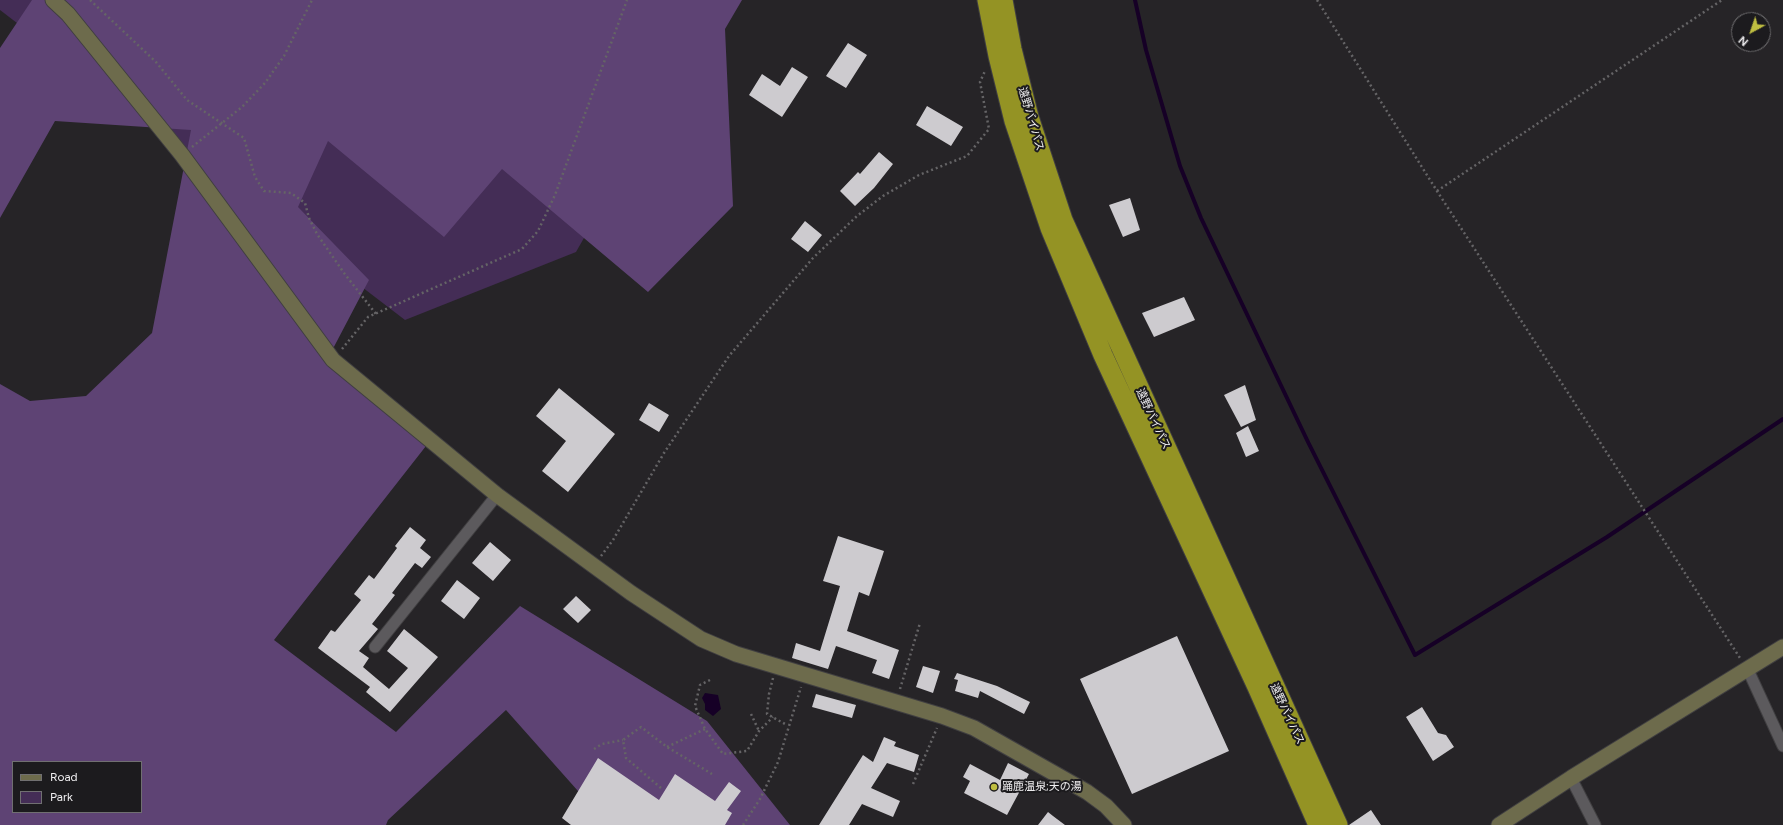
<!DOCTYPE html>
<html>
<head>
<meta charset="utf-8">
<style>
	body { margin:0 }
	#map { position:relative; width:1783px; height:825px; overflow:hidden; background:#262427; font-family:Figtree,sans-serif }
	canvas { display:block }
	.legend { position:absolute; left:12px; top:761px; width:130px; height:52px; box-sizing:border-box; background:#1c1b1e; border:1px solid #706f71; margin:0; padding:5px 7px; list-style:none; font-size:12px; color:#edecee }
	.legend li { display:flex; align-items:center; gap:8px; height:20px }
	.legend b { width:20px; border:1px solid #706f71 }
	.north { position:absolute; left:1731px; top:12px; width:40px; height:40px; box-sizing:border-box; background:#1c1b1e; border:1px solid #706f71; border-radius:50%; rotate:220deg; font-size:11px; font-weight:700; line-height:16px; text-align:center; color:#edecee }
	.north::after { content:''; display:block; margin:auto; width:14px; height:18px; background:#bfbe41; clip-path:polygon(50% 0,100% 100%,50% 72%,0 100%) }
</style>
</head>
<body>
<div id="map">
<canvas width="1783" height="825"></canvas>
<ul class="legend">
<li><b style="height:5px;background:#6d6b4c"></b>Road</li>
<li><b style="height:11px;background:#442d56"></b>Park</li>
</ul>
<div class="north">N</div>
</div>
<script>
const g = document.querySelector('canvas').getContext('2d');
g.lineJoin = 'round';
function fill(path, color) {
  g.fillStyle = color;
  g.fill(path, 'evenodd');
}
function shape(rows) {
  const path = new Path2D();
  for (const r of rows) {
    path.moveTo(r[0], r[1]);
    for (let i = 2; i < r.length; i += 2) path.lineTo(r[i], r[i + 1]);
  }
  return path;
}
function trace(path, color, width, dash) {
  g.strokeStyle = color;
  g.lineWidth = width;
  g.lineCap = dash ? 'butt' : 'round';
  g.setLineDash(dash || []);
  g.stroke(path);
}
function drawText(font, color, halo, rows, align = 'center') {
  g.font = font + ' Figtree,"Noto Sans JP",sans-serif';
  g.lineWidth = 4;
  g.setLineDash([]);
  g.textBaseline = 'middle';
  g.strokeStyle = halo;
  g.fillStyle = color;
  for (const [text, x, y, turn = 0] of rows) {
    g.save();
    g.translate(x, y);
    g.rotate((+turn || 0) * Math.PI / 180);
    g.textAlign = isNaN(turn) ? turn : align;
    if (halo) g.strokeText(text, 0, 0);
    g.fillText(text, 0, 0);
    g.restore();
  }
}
const green = shape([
	[0,0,719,0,576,252,405,320,0,10]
]);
const forest = shape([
	[32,0,742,0,725,29,733,206,648,292,502,169,444,237,328,141,298,207,369,280,326,362,426,446,274,640,396,732,520,606,707,721,790,825,582,825,594,809,506,710,388,820,386,825,0,825,0,384,30,401,86,396,152,333,191,130,55,121,0,218,0,48],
	[13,762,141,762,141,812,13,812]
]);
const water = shape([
	[705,693,718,695,721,709,713,716,705,710,705,704,702,698]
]);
const stream = shape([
	[1135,0,1146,50,1180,166,1201,218,1308,442,1415,655,1607,537,1783,419]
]);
const building = shape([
	[848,43,867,55,846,88,826,76],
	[792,67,808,77,782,117,749,95,762,74,780,86],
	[927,106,963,127,951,146,916,125],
	[879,152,893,164,874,188,855,206,840,191,858,172,860,174],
	[1130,198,1140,230,1123,237,1109,205],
	[805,221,822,235,808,252,791,239],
	[1184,297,1195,320,1154,337,1142,313],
	[1245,385,1256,420,1241,427,1224,395],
	[559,388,615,434,568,492,542,471,566,441,536,416],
	[649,403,669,415,659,432,639,420],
	[1248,426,1259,451,1246,457,1236,433],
	[410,527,426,540,420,548,431,557,422,568,415,563,392,593,395,595,372,624,378,629,359,651,369,658,363,667,389,689,408,668,387,651,404,629,438,657,390,712,366,692,370,687,318,648,331,630,335,632,361,600,354,594,369,575,374,579,397,548,395,546],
	[838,536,884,551,869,596,859,592,847,631,899,650,889,679,872,673,877,660,836,646,828,669,792,658,796,643,820,651,840,586,823,581],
	[490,542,511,560,493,581,472,563],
	[457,580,480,598,464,619,441,601],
	[576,596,591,610,578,623,563,609],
	[1177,636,1229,751,1132,794,1080,679],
	[923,666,940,671,933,693,916,687],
	[957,673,997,686,1030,702,1024,714,980,691,978,698,955,691,958,680,954,679],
	[816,694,856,705,852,718,812,707],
	[1422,707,1438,733,1446,735,1454,747,1433,761,1406,717],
	[884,737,896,742,894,746,919,755,914,772,887,763,871,788,900,801,893,817,862,804,849,825,819,825,863,755,873,762],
	[598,758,659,800,675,774,715,801,729,782,741,791,727,810,732,813,725,825,571,825,562,818],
	[1008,763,1029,774,1007,815,964,793,970,781,963,777,970,764,1000,780],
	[1371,810,1381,825,1349,825],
	[1048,812,1053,816,1065,825,1038,825]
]);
const path = shape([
	[90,0,156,62,187,100,244,138,255,177,264,191,291,193,305,203,309,218,317,234,344,273,376,314],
	[1317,0,1437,191,1740,658],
	[192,147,242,107,265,83,284,56,312,0],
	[1437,191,1722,0],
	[342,349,368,317,522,249,538,231,555,195,627,0],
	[601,556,613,540,664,453,729,356,813,258,857,216,883,196,919,175,967,156,989,129,980,82,985,71],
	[773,678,769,694,767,714,785,724],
	[710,680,700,685,695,706,705,729,723,754,747,751,759,731,773,717],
	[900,689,920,623],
	[751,714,759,731],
	[667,747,705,729],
	[594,749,602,744,623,740],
	[913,784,937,728],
	[661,788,626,758,623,740,641,727,667,747,712,774],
	[743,825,760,799,778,762,801,687]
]);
const street = shape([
	[375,647,497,495],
	[1748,670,1783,746],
	[1571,778,1595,825]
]);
const secondary = shape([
	[53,0,68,14,182,155,333,360,497,495,631,593,701,639,736,654,942,716,974,728,1087,792,1106,806,1124,825],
	[1499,825,1571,778,1783,647]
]);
const highway = shape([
	[987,0,998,56,1014,121,1050,228,1103,355,1257,687,1318,825],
	[1003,0,1012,49,1029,117,1063,220,1338,825]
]);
const markers = [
	[994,787,4,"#bfbe41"]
];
const streetNames = [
	["遠野バイパス",1031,119,74],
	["遠野バイパス",1153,419,65],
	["遠野バイパス",1287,714,65]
];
const poiNames = [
	["踊鹿温泉;天の湯",1002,787]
];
fill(green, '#442d56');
fill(forest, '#5e4374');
fill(water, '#160026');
trace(stream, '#160026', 4);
fill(building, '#cdcbcf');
trace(street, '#403f41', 13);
trace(secondary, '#403f41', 17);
trace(highway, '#403f41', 21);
trace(path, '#656466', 2.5, [2, 3]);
trace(street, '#5c5a5d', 11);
trace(secondary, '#6d6b4c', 15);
trace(highway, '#949324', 19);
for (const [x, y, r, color] of markers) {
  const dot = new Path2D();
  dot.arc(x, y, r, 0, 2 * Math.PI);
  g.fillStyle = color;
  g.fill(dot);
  trace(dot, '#1c1b1e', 1.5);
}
drawText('11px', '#edecee', '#1c1b1e', streetNames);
drawText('11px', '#edecee', '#1c1b1e', poiNames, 'left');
</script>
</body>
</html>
